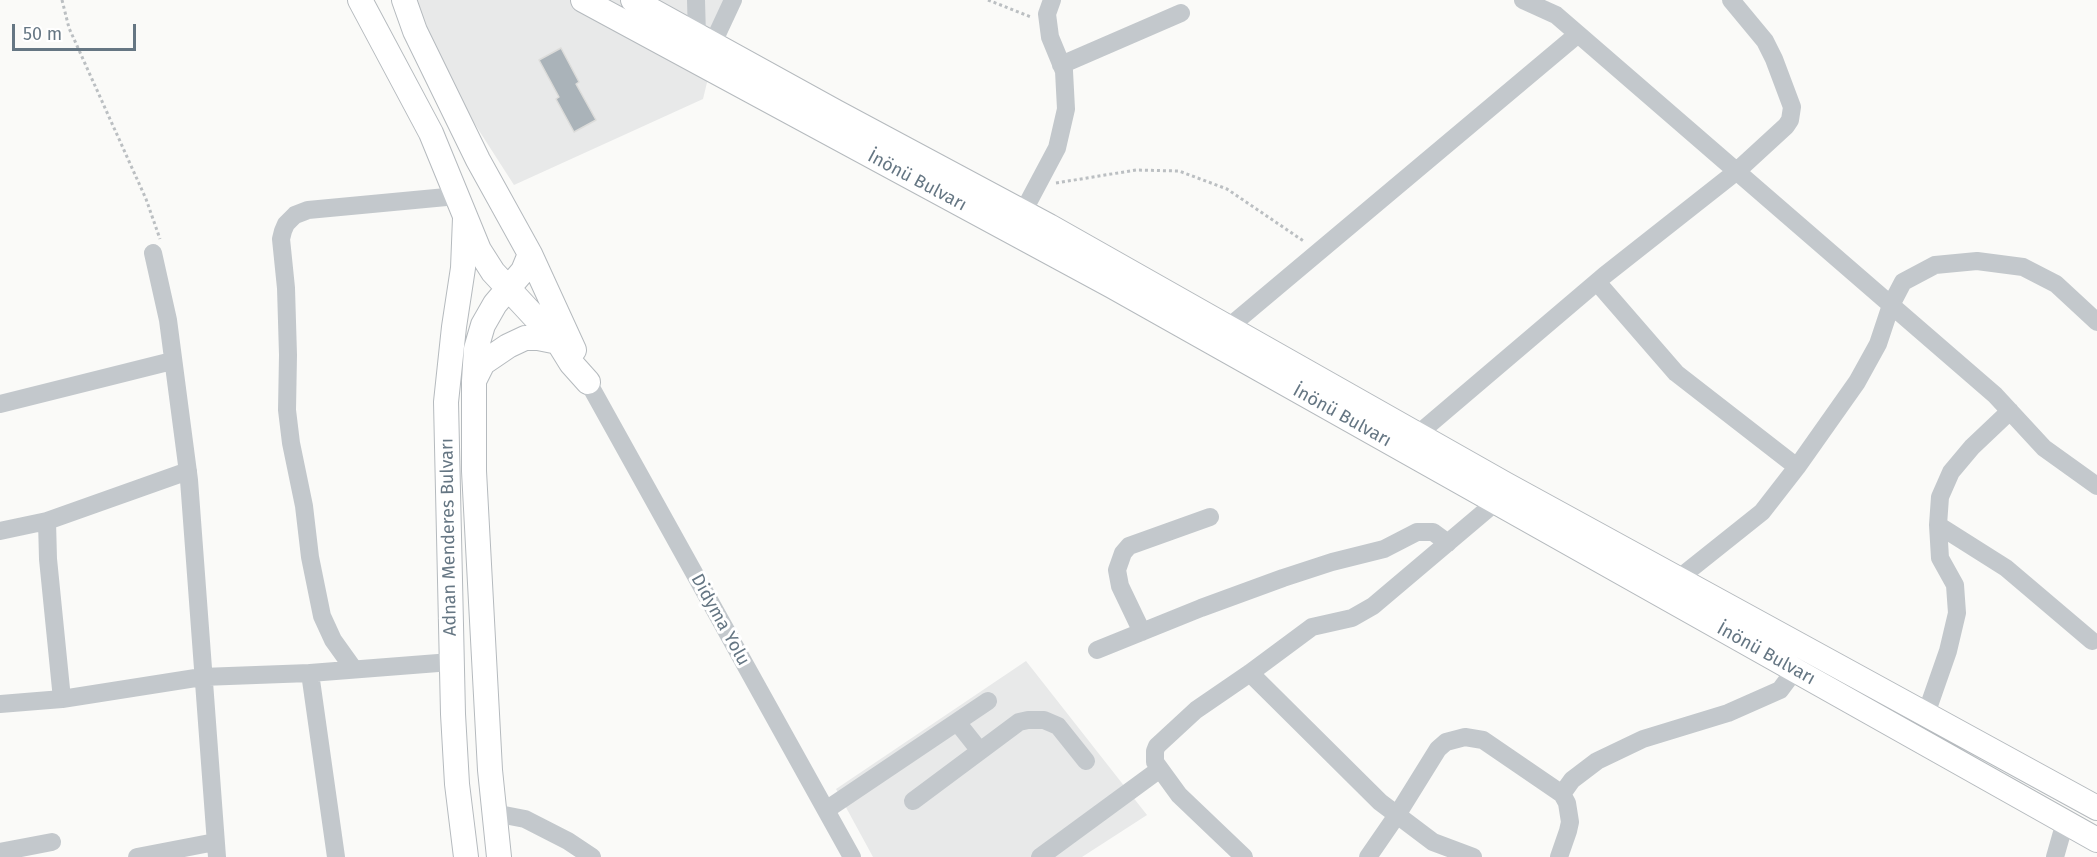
<!DOCTYPE html>
<html>
<head>
<meta charset="utf-8">
<style>
	body { margin:0 }
	#map { position:relative; width:2097px; height:857px; overflow:hidden; background:#fafaf8; font-family:"Fira Sans",sans-serif }
	canvas { display:block }
	.scale { position:absolute; left:12px; top:24px; width:124px; height:27px; box-sizing:border-box; border:3px solid #657683; border-top:0; padding-left:8px; font-size:18px; line-height:21px; white-space:nowrap; color:#657683; -webkit-text-stroke:4px #fff; paint-order:stroke }
</style>
</head>
<body>
<div id="map">
<canvas width="2097" height="857"></canvas>
<div class="scale">50 m</div>
</div>
<script>
const g = document.querySelector('canvas').getContext('2d');
g.lineJoin = 'round';
function fill(path, color) {
  g.fillStyle = color;
  g.fill(path, 'evenodd');
}
function shape(rows) {
  const path = new Path2D();
  for (const r of rows) {
    path.moveTo(r[0], r[1]);
    for (let i = 2; i < r.length; i += 2) path.lineTo(r[i], r[i + 1]);
  }
  return path;
}
function trace(path, color, width, dash) {
  g.strokeStyle = color;
  g.lineWidth = width;
  g.lineCap = dash ? 'butt' : 'round';
  g.setLineDash(dash || []);
  g.stroke(path);
}
function drawText(font, color, halo, rows, align = 'center') {
  g.font = font + ' "Fira Sans",sans-serif';
  g.lineWidth = 6;
  g.setLineDash([]);
  g.textBaseline = 'middle';
  g.strokeStyle = halo;
  g.fillStyle = color;
  for (const [text, x, y, turn = 0] of rows) {
    g.save();
    g.translate(x, y);
    g.rotate((+turn || 0) * Math.PI / 180);
    g.textAlign = isNaN(turn) ? turn : align;
    if (halo) g.strokeText(text, 0, 0);
    g.fillText(text, 0, 0);
    g.restore();
  }
}
const built = shape([
	[406,0,727,0,703,99,514,185,415,31],
	[1026,661,1147,815,1082,857,873,857,836,789]
]);
const building = shape([
	[561,48,579,82,576,84,596,120,574,132,556,99,559,97,539,60,561,48]
]);
const path = shape([
	[62,0,69,28,146,199,160,239],
	[988,0,1031,17],
	[1056,183,1136,170,1179,171,1227,189,1305,242]
]);
const minor = shape([
	[696,0,697,36],
	[1523,0,1556,15,1578,34],
	[712,45,733,0],
	[1061,65,1181,13],
	[1023,212,1057,148,1066,109,1064,71,1050,37,1047,14,1052,0],
	[153,253,168,320,189,480,217,857],
	[1597,282,1676,373,1797,467],
	[2097,322,2056,284,2023,267,1977,261,1935,265,1903,282,1891,305,1995,395,2044,448,2097,486],
	[1229,327,1578,34,1891,305,1878,344,1857,382,1797,467,1762,512,1678,579],
	[588,382,852,857],
	[0,404,172,361],
	[1418,434,1605,275,1737,171,1786,126,1790,120,1792,107,1774,59,1765,41,1731,0],
	[47,521,48,559,62,699],
	[1938,525,2006,568,2092,641],
	[0,531,47,521,188,471],
	[1142,632,1120,586,1117,570,1123,553,1129,546,1210,517],
	[1097,650,1201,608,1283,578,1332,562,1384,549,1417,532,1433,532,1448,543],
	[353,668,333,640,322,616,310,557,304,506,291,443,287,410,288,355,286,288,281,239,283,231,286,224,295,215,308,210,457,196],
	[310,673,336,857],
	[1250,673,1380,802,1433,842,1473,857],
	[0,704,62,699,202,677,310,673,451,662],
	[1926,714,1948,651,1957,613,1955,585,1940,558,1938,525,1940,497,1951,472,1972,447,2010,411],
	[957,722,980,751],
	[1562,794,1572,780,1597,761,1643,739,1728,713,1780,690,1795,670],
	[913,801,1019,722,1028,720,1044,720,1058,726,1086,761],
	[826,810,988,701],
	[494,813,525,819,568,841,592,857],
	[0,852,52,842],
	[137,857,215,842],
	[1040,857,1160,769],
	[1244,857,1179,795,1155,762,1155,751,1157,746,1196,710,1250,673,1312,627,1352,618,1373,606,1496,502],
	[1368,857,1397,815,1438,749,1446,742,1465,737,1483,740,1562,794,1567,803,1570,822,1568,831,1559,857],
	[2055,857,2065,822]
]);
const major = shape([
	[360,0,431,133,479,250,493,272,558,342,571,363,588,382],
	[404,0,415,31,478,160,530,254,574,350],
	[583,0,1112,286,2097,840],
	[633,0,836,112,1049,226,1505,484,2097,808],
	[465,218,463,268,454,327,446,402,453,714,457,784,466,857],
	[475,379,483,363,508,346,525,338,538,338,558,342],
	[499,857,490,770,474,471,474,381,476,349,483,325,495,304,523,271,530,254]
]);
const streetNames = [
	["İnönü Bulvarı",917,181,28],
	["İnönü Bulvarı",1342,416,29],
	["Adnan Menderes Bulvarı",449,537,-91],
	["Didyma Yolu",720,620,61],
	["İnönü Bulvarı",1766,654,29]
];
fill(built, '#e8e9e9');
fill(building, '#aab3b9');
trace(building, '#dcdcda', 1.5);
trace(major, '#b5babe', 26);
trace(path, '#bbbfc2', 3, [3, 3]);
trace(minor, '#c3c8cc', 18);
trace(major, '#fff', 24);
drawText('18px', '#657683', '#fff', streetNames);
</script>
</body>
</html>
